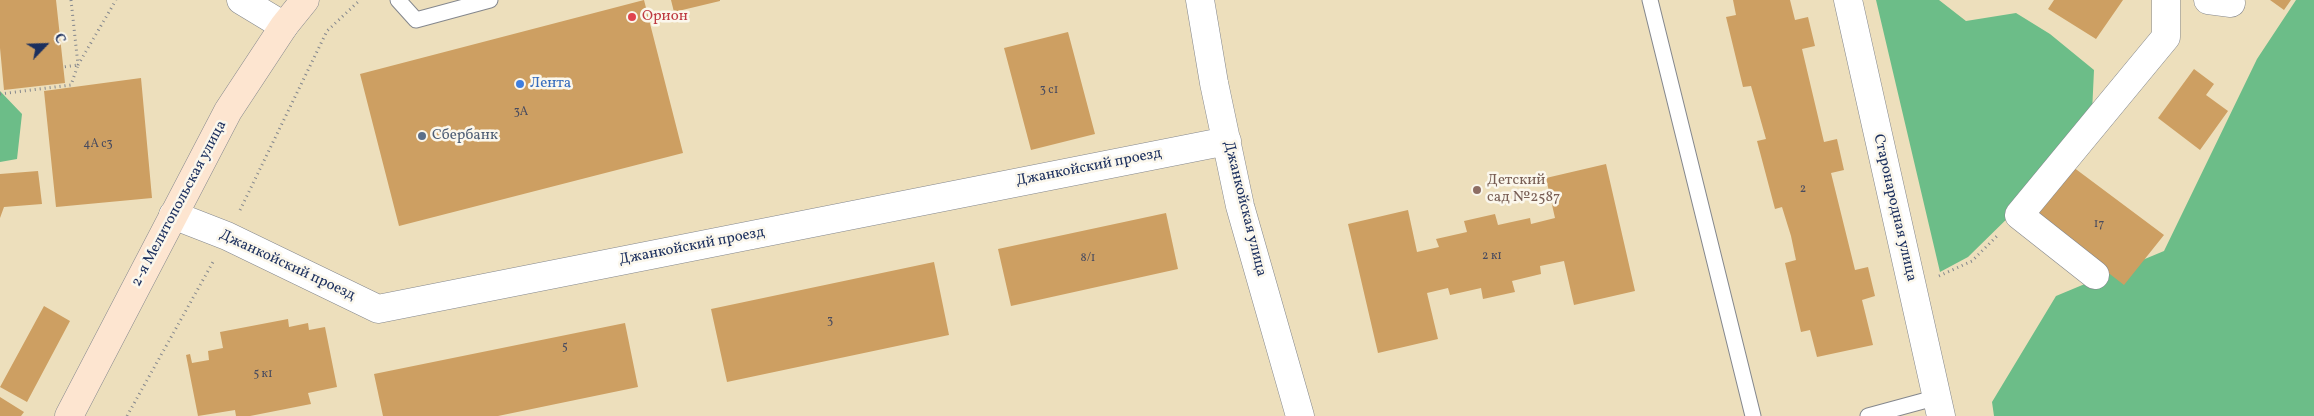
<!DOCTYPE html>
<html>
<head>
<meta charset="utf-8">
<style>
	body { margin:0 }
	#map { position:relative; width:2314px; height:416px; overflow:hidden; background:#eddfbc; font-family:Vollkorn,serif }
	canvas { display:block }
	.north { position:absolute; left:20px; top:20px; width:50px; height:50px; -webkit-text-stroke:4px #fbf7ec; paint-order:stroke; rotate:66deg; font-size:14px; font-weight:700; line-height:20px; text-align:center; color:#1b2f5e }
	.north::after { content:''; display:block; margin:auto; width:18px; height:22px; background:#1b2f5e; clip-path:polygon(50% 0,100% 100%,50% 72%,0 100%) }
</style>
</head>
<body>
<div id="map">
<canvas width="2314" height="416"></canvas>
<div class="north">С</div>
</div>
<script>
const g = document.querySelector('canvas').getContext('2d');
g.lineJoin = 'round';
function fill(path, color) {
  g.fillStyle = color;
  g.fill(path, 'evenodd');
}
function shape(rows) {
  const path = new Path2D();
  for (const r of rows) {
    path.moveTo(r[0], r[1]);
    for (let i = 2; i < r.length; i += 2) path.lineTo(r[i], r[i + 1]);
  }
  return path;
}
function trace(path, color, width, dash) {
  g.strokeStyle = color;
  g.lineWidth = width;
  g.lineCap = dash ? 'butt' : 'round';
  g.setLineDash(dash || []);
  g.stroke(path);
}
function drawText(font, color, halo, rows, align = 'center') {
  g.font = font + ' Vollkorn,serif';
  g.lineWidth = 5;
  g.setLineDash([]);
  g.textBaseline = 'middle';
  g.strokeStyle = halo;
  g.fillStyle = color;
  for (const [text, x, y, turn = 0] of rows) {
    g.save();
    g.translate(x, y);
    g.rotate((+turn || 0) * Math.PI / 180);
    g.textAlign = isNaN(turn) ? turn : align;
    if (halo) g.strokeText(text, 0, 0);
    g.fillText(text, 0, 0);
    g.restore();
  }
}
const forest = shape([
	[1876,0,1939,0,1966,21,2016,13,2050,34,2094,70,2092,113,2018,208,1968,257,1940,272],
	[2296,0,2314,0,2314,416,1994,416,1992,402,2056,296,2164,251,2257,59],
	[0,91,22,114,17,159,0,162]
]);
const building = shape([
	[0,0,56,0,65,83,4,90,0,48],
	[644,0,683,153,399,226,360,74],
	[671,0,720,0,720,1,674,12],
	[1733,0,1790,0,1795,20,1808,17,1815,46,1802,49,1824,142,1837,139,1844,170,1831,173,1855,270,1868,267,1875,296,1862,300,1873,345,1817,357,1810,330,1801,332,1785,263,1796,260,1791,236,1782,207,1775,209,1757,141,1766,139,1751,86,1743,87,1726,17,1736,15],
	[2054,0,2123,0,2096,39,2048,9],
	[2270,0,2291,0,2284,10],
	[1068,32,1095,134,1031,150,1004,48],
	[2194,69,2214,84,2206,95,2228,111,2200,150,2158,118],
	[141,78,152,198,56,207,44,91],
	[1606,164,1635,291,1574,305,1564,261,1540,266,1541,274,1512,281,1515,292,1483,299,1481,288,1450,295,1448,288,1427,293,1438,339,1378,353,1348,224,1408,210,1417,252,1439,247,1436,239,1467,232,1464,221,1495,214,1498,225,1530,218,1531,224,1555,218,1546,178],
	[2073,167,2164,235,2124,285,2035,216],
	[38,171,42,204,4,207,0,218,0,174],
	[1166,213,1178,269,1011,306,998,249],
	[934,262,949,335,727,382,711,309],
	[44,306,70,321,27,402,0,387],
	[288,319,289,327,308,323,309,330,325,327,337,387,308,393,311,404,250,416,236,416,235,410,198,416,186,355,190,354,192,363,209,360,208,351,223,348,220,332],
	[625,323,638,387,498,416,383,416,374,374],
	[0,397,24,412,21,416,0,416]
]);
const path = shape([
	[71,0,78,65],
	[78,65,116,0],
	[0,94,71,85,78,65,63,67],
	[240,210,327,31,360,0],
	[1939,276,1972,261,1997,236],
	[127,416,213,262]
]);
const lane = shape([
	[398,0,416,20,490,0],
	[1650,0,1753,416],
	[1868,416,1938,397]
]);
const street = shape([
	[241,0,284,26],
	[1200,0,1214,83,1240,206,1300,416],
	[1848,0,1941,416],
	[2208,0,2231,3],
	[173,215,227,236,378,309,1227,141],
	[2095,275,2019,215,2166,37,2166,0]
]);
const secondary = shape([
	[69,416,228,111,284,26,305,0]
]);
const markers = [
	[632,17,5,"#e0444e"],
	[520,84,5,"#3f7fe0"],
	[422,136,5,"#5c6f8a"],
	[1477,190,5,"#8d6e63"]
];
const numberNames = [
	["3 с1",1049,91],
	["3А",521,113],
	["4А с3",98,145],
	["2",1803,190],
	["17",2099,225],
	["2 к1",1492,257],
	["8/1",1088,259],
	["3",830,322],
	["5",565,348],
	["5 к1",263,375]
];
const healthNames = [
	["Орион",642,17]
];
const shopNames = [
	["Лента",530,84]
];
const serviceNames = [
	["Сбербанк",432,136]
];
const streetNames = [
	["Джанкойский проезд",1089,168,-11],
	["2-я Мелитопольская улица",180,204,-62],
	["Старонародная улица",1894,208,77],
	["Джанкойская улица",1244,209,76],
	["Джанкойский проезд",692,247,-11],
	["Джанкойский проезд",287,266,25]
];
const educationNames = [
	["Детский",1487,181],
	["сад №2587",1487,198]
];
fill(forest, '#6cbd88');
fill(building, '#cd9f62');
trace(lane, '#84878d', 17);
trace(street, '#84878d', 29);
trace(secondary, '#84878d', 29);
trace(path, '#84878d', 3, [1, 4]);
trace(lane, '#fff', 15);
trace(street, '#fff', 28);
trace(secondary, '#fde5d0', 28);
for (const [x, y, r, color] of markers) {
  const dot = new Path2D();
  dot.arc(x, y, r, 0, 2 * Math.PI);
  g.fillStyle = color;
  g.fill(dot);
  trace(dot, '#fbf7ec', 2);
}
drawText('12px', '#484b5f', null, numberNames);
drawText('15px', '#be3a42', '#fbf7ec', healthNames, 'left');
drawText('15px', '#366cbe', '#fbf7ec', shopNames, 'left');
drawText('15px', '#4e5e75', '#fbf7ec', serviceNames, 'left');
drawText('15px', '#1b2f5e', '#fbf7ec', streetNames);
drawText('15px', '#785e54', '#fbf7ec', educationNames, 'left');
</script>
</body>
</html>
